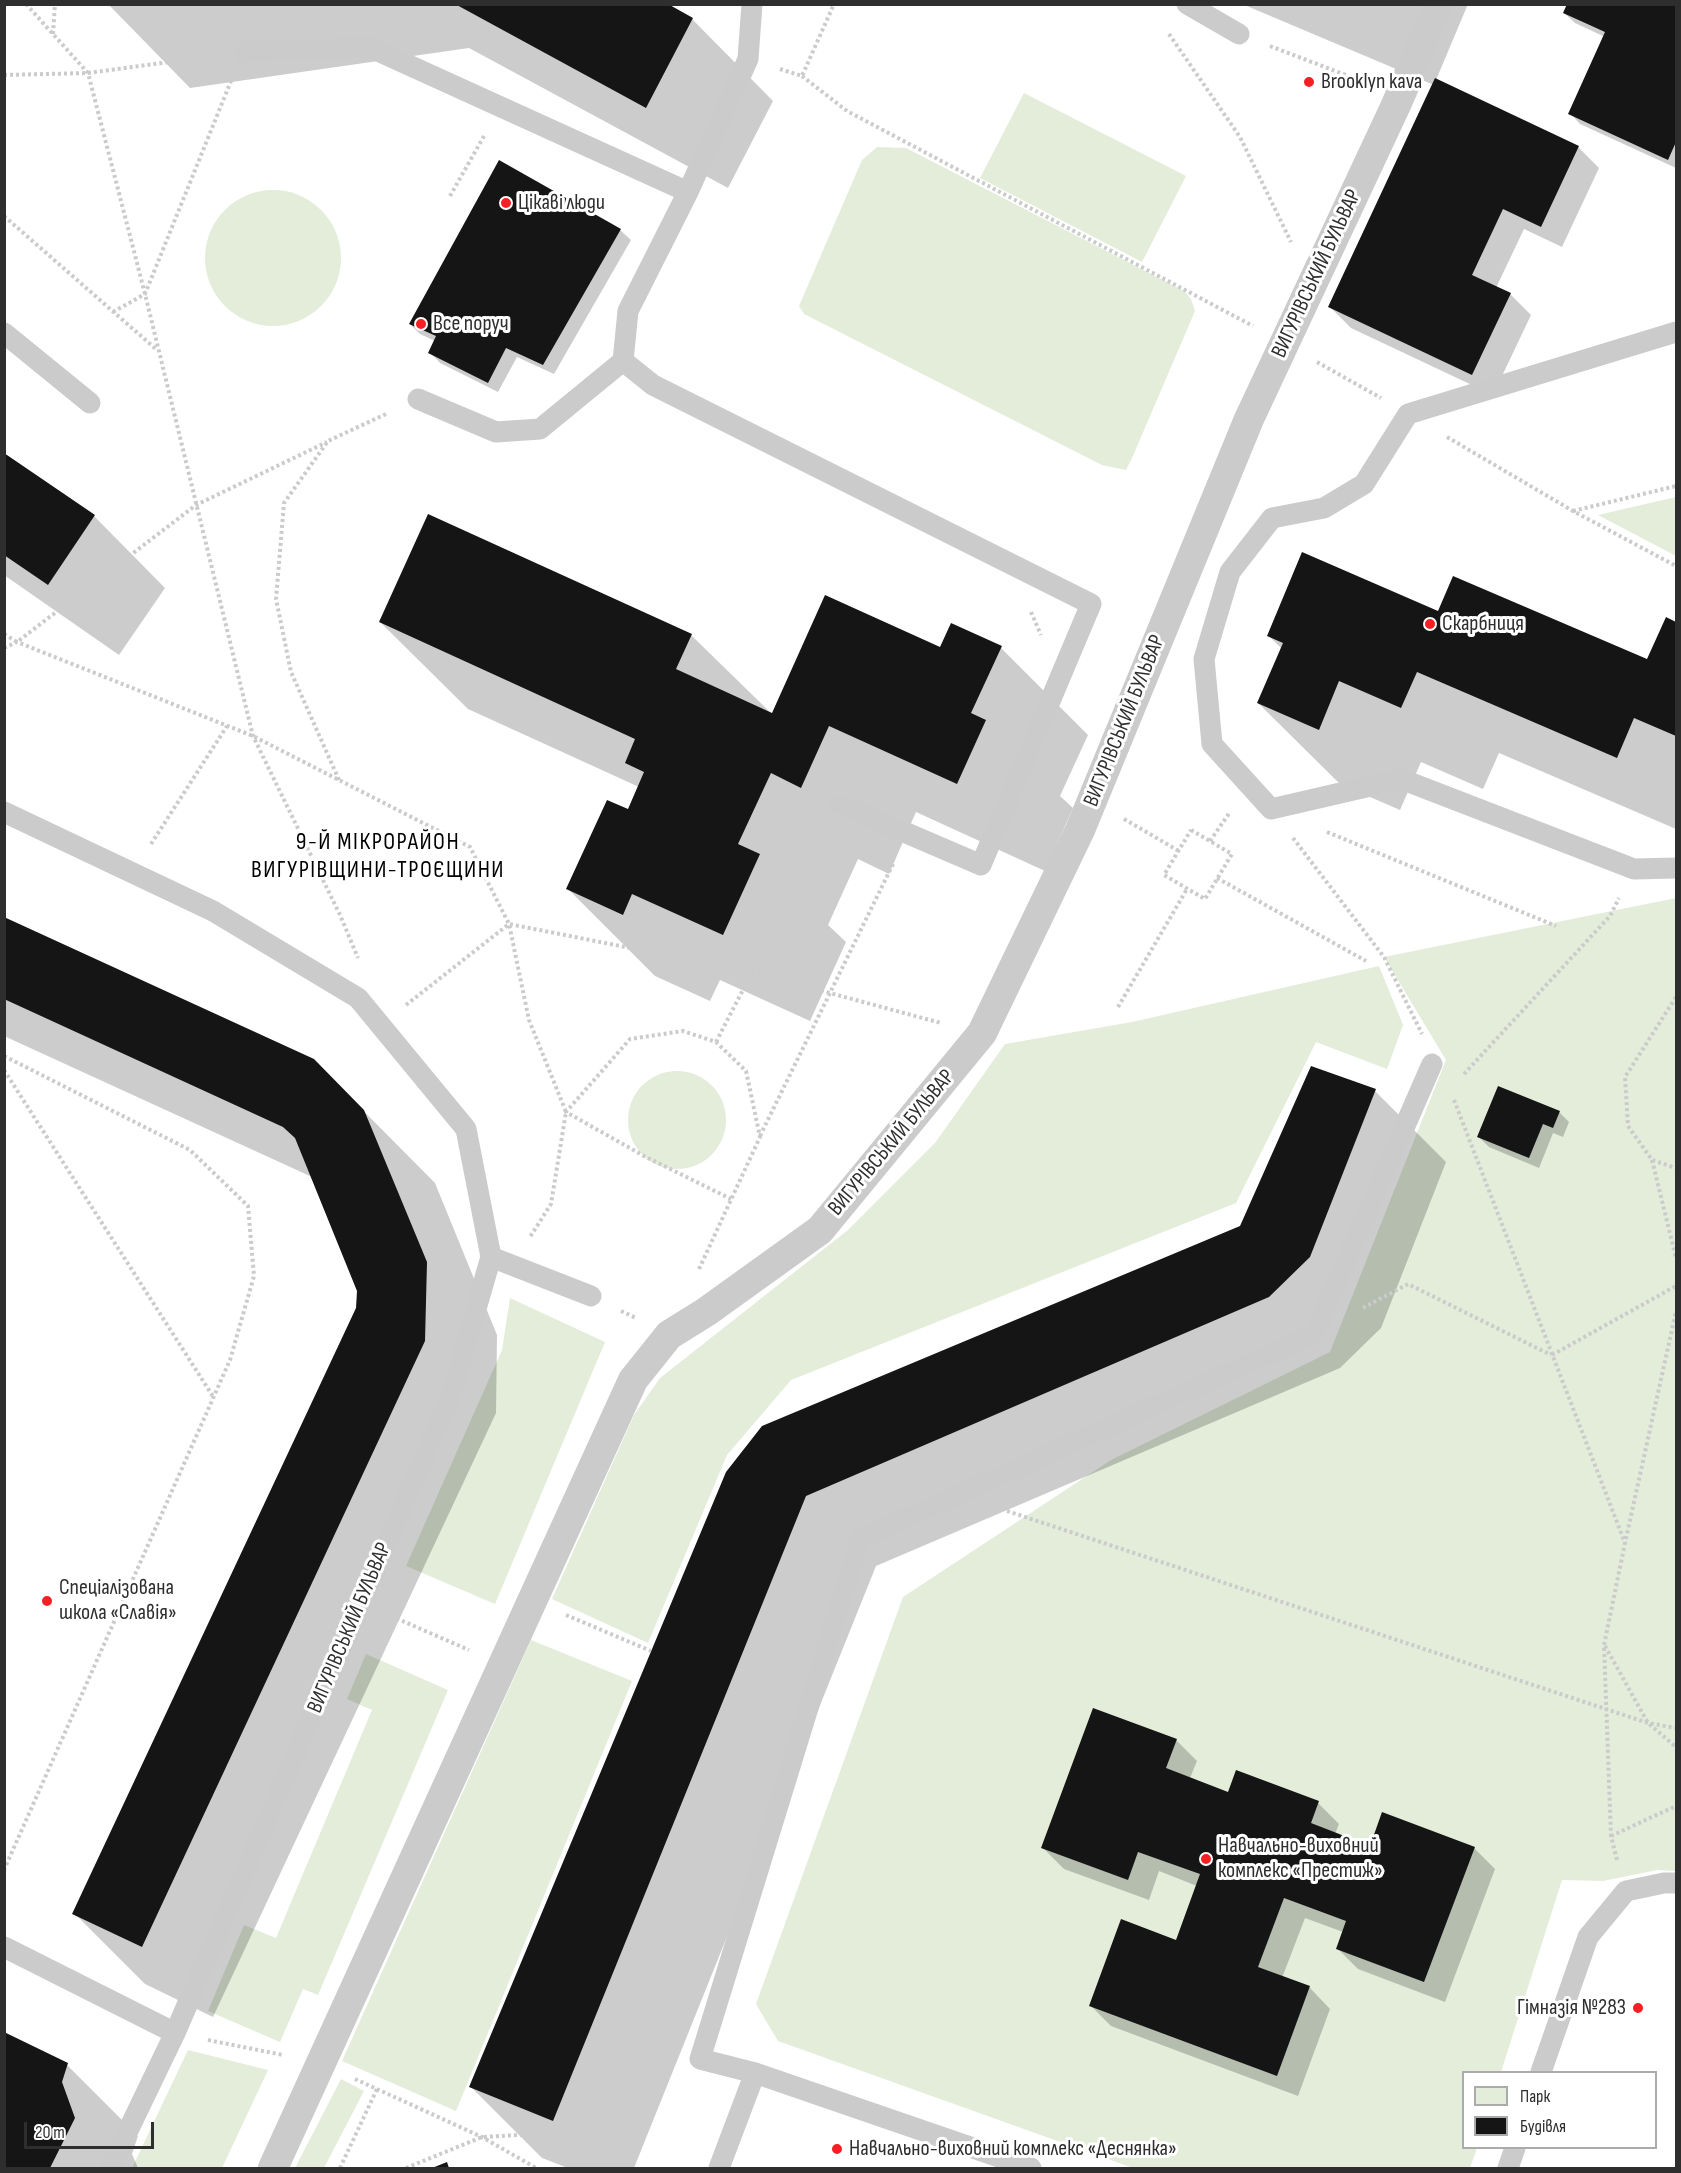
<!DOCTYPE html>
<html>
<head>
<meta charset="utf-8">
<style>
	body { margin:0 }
	#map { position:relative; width:1681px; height:2173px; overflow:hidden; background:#fff; font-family:"Sofia Sans Condensed",sans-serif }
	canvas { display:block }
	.frame { position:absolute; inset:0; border:6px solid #2e2e2e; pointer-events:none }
	.legend { position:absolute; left:1462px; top:2071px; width:195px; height:78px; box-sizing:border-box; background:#fff; border:2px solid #ababab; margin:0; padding:8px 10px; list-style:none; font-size:18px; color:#2e2e2e }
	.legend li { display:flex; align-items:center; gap:12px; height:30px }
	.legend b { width:30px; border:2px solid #ababab }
	.scale { position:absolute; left:24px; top:2122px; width:130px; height:27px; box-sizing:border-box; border:3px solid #2e2e2e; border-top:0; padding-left:8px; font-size:18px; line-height:21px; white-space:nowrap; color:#2e2e2e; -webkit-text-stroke:4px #fff; paint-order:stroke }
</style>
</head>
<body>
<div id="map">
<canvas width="1681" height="2173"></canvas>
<div class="frame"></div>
<ul class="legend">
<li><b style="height:16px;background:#e3edda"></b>Парк</li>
<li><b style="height:16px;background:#151515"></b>Будівля</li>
</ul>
<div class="scale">20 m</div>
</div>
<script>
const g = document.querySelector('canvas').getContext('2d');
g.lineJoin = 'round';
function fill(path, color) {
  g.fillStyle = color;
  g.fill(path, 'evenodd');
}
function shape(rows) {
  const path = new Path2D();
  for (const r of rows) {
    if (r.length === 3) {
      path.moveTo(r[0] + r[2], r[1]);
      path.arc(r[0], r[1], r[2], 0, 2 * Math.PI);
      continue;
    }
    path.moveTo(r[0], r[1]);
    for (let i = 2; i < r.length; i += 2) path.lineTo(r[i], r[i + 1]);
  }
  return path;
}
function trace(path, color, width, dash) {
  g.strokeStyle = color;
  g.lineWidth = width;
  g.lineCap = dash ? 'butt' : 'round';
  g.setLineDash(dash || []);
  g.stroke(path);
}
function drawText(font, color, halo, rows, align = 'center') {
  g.font = font + ' "Sofia Sans Condensed",sans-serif';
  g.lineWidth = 6;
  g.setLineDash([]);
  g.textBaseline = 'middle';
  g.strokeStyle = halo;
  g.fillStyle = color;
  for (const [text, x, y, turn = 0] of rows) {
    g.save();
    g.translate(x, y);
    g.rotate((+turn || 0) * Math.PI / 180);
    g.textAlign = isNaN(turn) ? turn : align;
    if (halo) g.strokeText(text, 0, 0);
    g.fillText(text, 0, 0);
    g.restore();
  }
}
const green = shape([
	[1024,93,1186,176,1142,262,980,178],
	[877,147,906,148,1184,291,1191,299,1195,311,1132,458,1126,470,1102,465,804,314,799,306,862,160],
	[273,258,68],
	[1676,497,1676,556,1598,515],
	[1676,898,1676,1871,1657,1870,1603,1881,1562,1880,1501,2072,1464,2072,1464,2148,1477,2148,1470,2168,1133,2168,778,2041,756,2004,903,1597,1111,1460,1330,1352,1446,1060,1384,957],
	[1379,966,1403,1025,1387,1069,1316,1042,1236,1203,791,1380,727,1455,648,1643,552,1599,634,1415,660,1378,848,1230,935,1143,1005,1044,1132,1022],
	[677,1120,49],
	[510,1298,605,1342,495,1604,406,1566,502,1350],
	[531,1640,632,1681,456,2111,342,2061],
	[366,1654,448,1690,318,1995,303,1989,280,2042,208,2011,244,1925,276,1938,372,1710,347,1699],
	[188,2050,268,2070,222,2168,132,2168],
	[341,2079,364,2091,324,2168,295,2168]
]);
const shadow = shape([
	[108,4,665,4,692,19,773,101,728,188,469,48,190,88],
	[1242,4,1468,4,1436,80,1578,147,1599,168,1562,247,1524,229,1496,288,1510,294,1531,315,1493,395,1351,328,1330,307,1434,85],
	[1568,4,1676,4,1676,168,1580,124,1570,113,1605,37,1575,23,1564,13],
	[620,230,631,240,554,374,517,357,498,392,440,363,430,352,435,341,420,334,410,324],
	[4,455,94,516,165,588,119,655,4,575],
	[1439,613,1648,661,1666,619,1676,623,1676,829,1499,753,1483,789,1421,762,1400,810,1340,784,1258,703,1282,649,1269,636],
	[380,622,691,635,773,715,940,649,1001,648,1088,735,1060,796,1073,808,1045,871,916,812,889,874,858,859,828,925,846,942,810,1021,720,980,710,1001,655,976,568,889,629,811,639,787,468,709],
	[4,919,313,1060,435,1183,497,1335,496,1413,213,2017,145,1984,74,1913,358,1309,358,1291,312,1177,4,1036],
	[1375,1091,1446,1162,1381,1328,1340,1368,876,1566,634,2168,568,2168,542,2158,471,2087,727,1472,1242,1227],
	[1559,1112,1569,1122,1563,1137,1553,1133,1539,1168,1489,1147,1479,1137],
	[1176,1740,1197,1761,1190,1778,1229,1794,1318,1803,1339,1824,1335,1834,1371,1848,1474,1848,1495,1869,1445,2002,1358,1969,1337,1948,1343,1932,1305,1918,1282,1978,1310,1988,1330,2009,1298,2096,1111,2026,1090,2005,1177,1942,1197,1886,1159,1871,1149,1900,1064,1869,1043,1848],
	[4,2034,67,2065,138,2136,132,2154,138,2168,4,2168]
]);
const building = shape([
	[455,4,668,4,693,18,646,108],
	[1567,4,1676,4,1676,142,1668,160,1568,114,1605,32,1563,13],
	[1435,78,1579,146,1541,227,1503,209,1472,275,1511,293,1472,375,1328,307],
	[499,160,621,229,543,365,506,348,488,383,428,353,436,336,409,324],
	[4,453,95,515,48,585,4,555],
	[428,514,692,634,676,669,772,713,825,595,940,647,951,623,1002,646,971,713,986,720,957,784,829,726,801,788,771,773,738,844,760,854,723,935,632,894,623,915,566,889,607,800,628,809,644,772,625,763,635,739,379,622],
	[1302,552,1438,611,1453,576,1647,659,1666,617,1676,622,1676,736,1634,718,1617,758,1417,672,1401,708,1339,681,1319,730,1257,703,1283,643,1267,636],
	[4,917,314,1059,364,1110,427,1262,425,1341,142,1947,72,1914,356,1308,357,1291,295,1138,283,1127,4,999],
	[1311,1066,1376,1089,1310,1257,1269,1297,806,1496,553,2121,469,2087,726,1472,762,1426,1240,1226],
	[1498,1086,1560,1111,1553,1128,1543,1124,1529,1158,1477,1137],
	[1093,1708,1177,1739,1166,1768,1228,1792,1236,1770,1319,1801,1311,1823,1370,1846,1382,1812,1475,1847,1424,1982,1336,1949,1346,1921,1284,1898,1258,1967,1310,1986,1277,2076,1089,2006,1121,1919,1176,1940,1200,1874,1138,1852,1128,1880,1041,1848],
	[4,2032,68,2063,62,2082,75,2118,50,2168,4,2168],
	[447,2162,449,2168,432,2168]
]);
const path = shape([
	[26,4,88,73,145,294,253,736,340,915,358,958],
	[53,34,55,4],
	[1169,34,1240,137,1291,242],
	[1270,46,1364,82],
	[780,69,802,76,834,4],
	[4,75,88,73,213,56],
	[802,76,847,111,1253,326],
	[450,196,484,136],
	[4,216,157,350],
	[113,312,145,294,231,81],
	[1317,362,1381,398],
	[1447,437,1573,511,1676,566],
	[1573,511,1676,486],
	[1031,612,1041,635],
	[4,634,17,642,196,505,327,442],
	[4,648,17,642,253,736,470,847,509,924,529,1020,566,1112,551,1204,530,1237],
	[339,780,291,672,276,599,284,503,328,441,388,413],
	[1124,819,1179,851],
	[1191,830,1232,854,1205,899,1164,875,1191,830],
	[1327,832,1556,926],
	[1293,838,1384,957,1422,1034],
	[1210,841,1230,812],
	[151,844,227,726],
	[1217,878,1366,961],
	[1676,997,1625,1077,1628,1126,1652,1160,1676,1168],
	[406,1005,509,924,752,972,941,1023],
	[1118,1007,1187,889],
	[716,1042,824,833],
	[4,1056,190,1150,248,1206,254,1276,230,1360,4,1870],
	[4,1070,214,1398],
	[1464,1074,1610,916,1619,898],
	[1454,1100,1625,1543],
	[760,1136,894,862],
	[1652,1160,1676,1258],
	[699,1269,760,1137,746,1071,716,1042,683,1031,630,1039,566,1112,644,1156,731,1199],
	[1363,1308,1408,1284,1551,1355],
	[621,1311,636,1318],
	[1552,1355,1676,1286],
	[1007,1511,1648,1723,1676,1728],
	[566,1615,651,1651],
	[391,1616,469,1650],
	[1605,1646,1648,1723,1676,1747],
	[1611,1836,1676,1806],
	[1617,1860,1611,1836,1604,1645,1625,1543,1676,1311],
	[208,2040,283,2055],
	[355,2079,482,2137,536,2168],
	[340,2168,377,2089],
	[406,2168,482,2137,556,2133,610,2099,670,2072]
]);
const service = shape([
	[752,4,748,59,688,192,628,311,623,361,653,385,1091,604,981,865,839,804],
	[1187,4,1239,34],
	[243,52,369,47,688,192],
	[1676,332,1408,414,1364,484,1324,508,1272,518,1230,572,1204,659,1212,744,1271,809,1401,779,1634,869,1676,868],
	[4,333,90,403],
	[418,399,496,432,540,429,623,361],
	[4,812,213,911,358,998,466,1129,491,1257,451,1395,175,2033,110,2168],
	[491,1257,591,1296],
	[4,1947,175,2033],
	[1541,2072,1588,1937,1626,1891,1664,1883,1676,1883],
	[719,2168,755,2073],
	[1031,2168,755,2073,700,2059,860,1539,1314,1334,1432,1064],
	[1508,2168,1515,2148]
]);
const pedestrian = shape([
	[273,2168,633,1380,669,1335,706,1312,820,1230,982,1033,1080,830,1249,419,1396,105,1439,4]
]);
const markers = [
	[1309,82,6,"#f51f24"],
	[506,203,6,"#f51f24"],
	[421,324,6,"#f51f24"],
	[1430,624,6,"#f51f24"],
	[47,1601,6,"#f51f24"],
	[1206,1859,6,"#f51f24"],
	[1638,2008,6,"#f51f24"],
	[837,2149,6,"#f51f24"]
];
const poiNames = [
	["Brooklyn kava",1321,82],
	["Цікаві люди",518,203],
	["Все поруч",433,324],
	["Скарбниця",1442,624],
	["Спеціалізована",59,1588],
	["школа «Славія»",59,1613],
	["Навчально-виховний",1218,1846],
	["комплекс «Престиж»",1218,1871],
	["Гімназія №283",1626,2008,"right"],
	["Навчально-виховний комплекс «Деснянка»",849,2149]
];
const streetNames = [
	["ВИГУРІВСЬКИЙ БУЛЬВАР",1317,274,-65],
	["ВИГУРІВСЬКИЙ БУЛЬВАР",1125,721,-68],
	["ВИГУРІВСЬКИЙ БУЛЬВАР",892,1143,-50],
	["ВИГУРІВСЬКИЙ БУЛЬВАР",350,1628,-67]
];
const neighbourhoodNames = [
	["9-Й МІКРОРАЙОН",378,843],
	["ВИГУРІВЩИНИ-ТРОЄЩИНИ",378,871]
];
fill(green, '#e3edda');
fill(shadow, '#0003');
fill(building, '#151515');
trace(path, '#cbcbcb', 4, [3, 3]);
trace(service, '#cbcbcb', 21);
trace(pedestrian, '#cbcbcb', 30);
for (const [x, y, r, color] of markers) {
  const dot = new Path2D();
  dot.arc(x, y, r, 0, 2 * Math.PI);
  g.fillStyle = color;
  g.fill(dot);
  trace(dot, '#fff', 2);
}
drawText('22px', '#2e2e2e', '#fff', poiNames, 'left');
drawText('22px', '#2e2e2e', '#fff', streetNames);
g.letterSpacing = '1.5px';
drawText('24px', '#000', '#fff', neighbourhoodNames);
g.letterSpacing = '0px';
</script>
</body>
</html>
